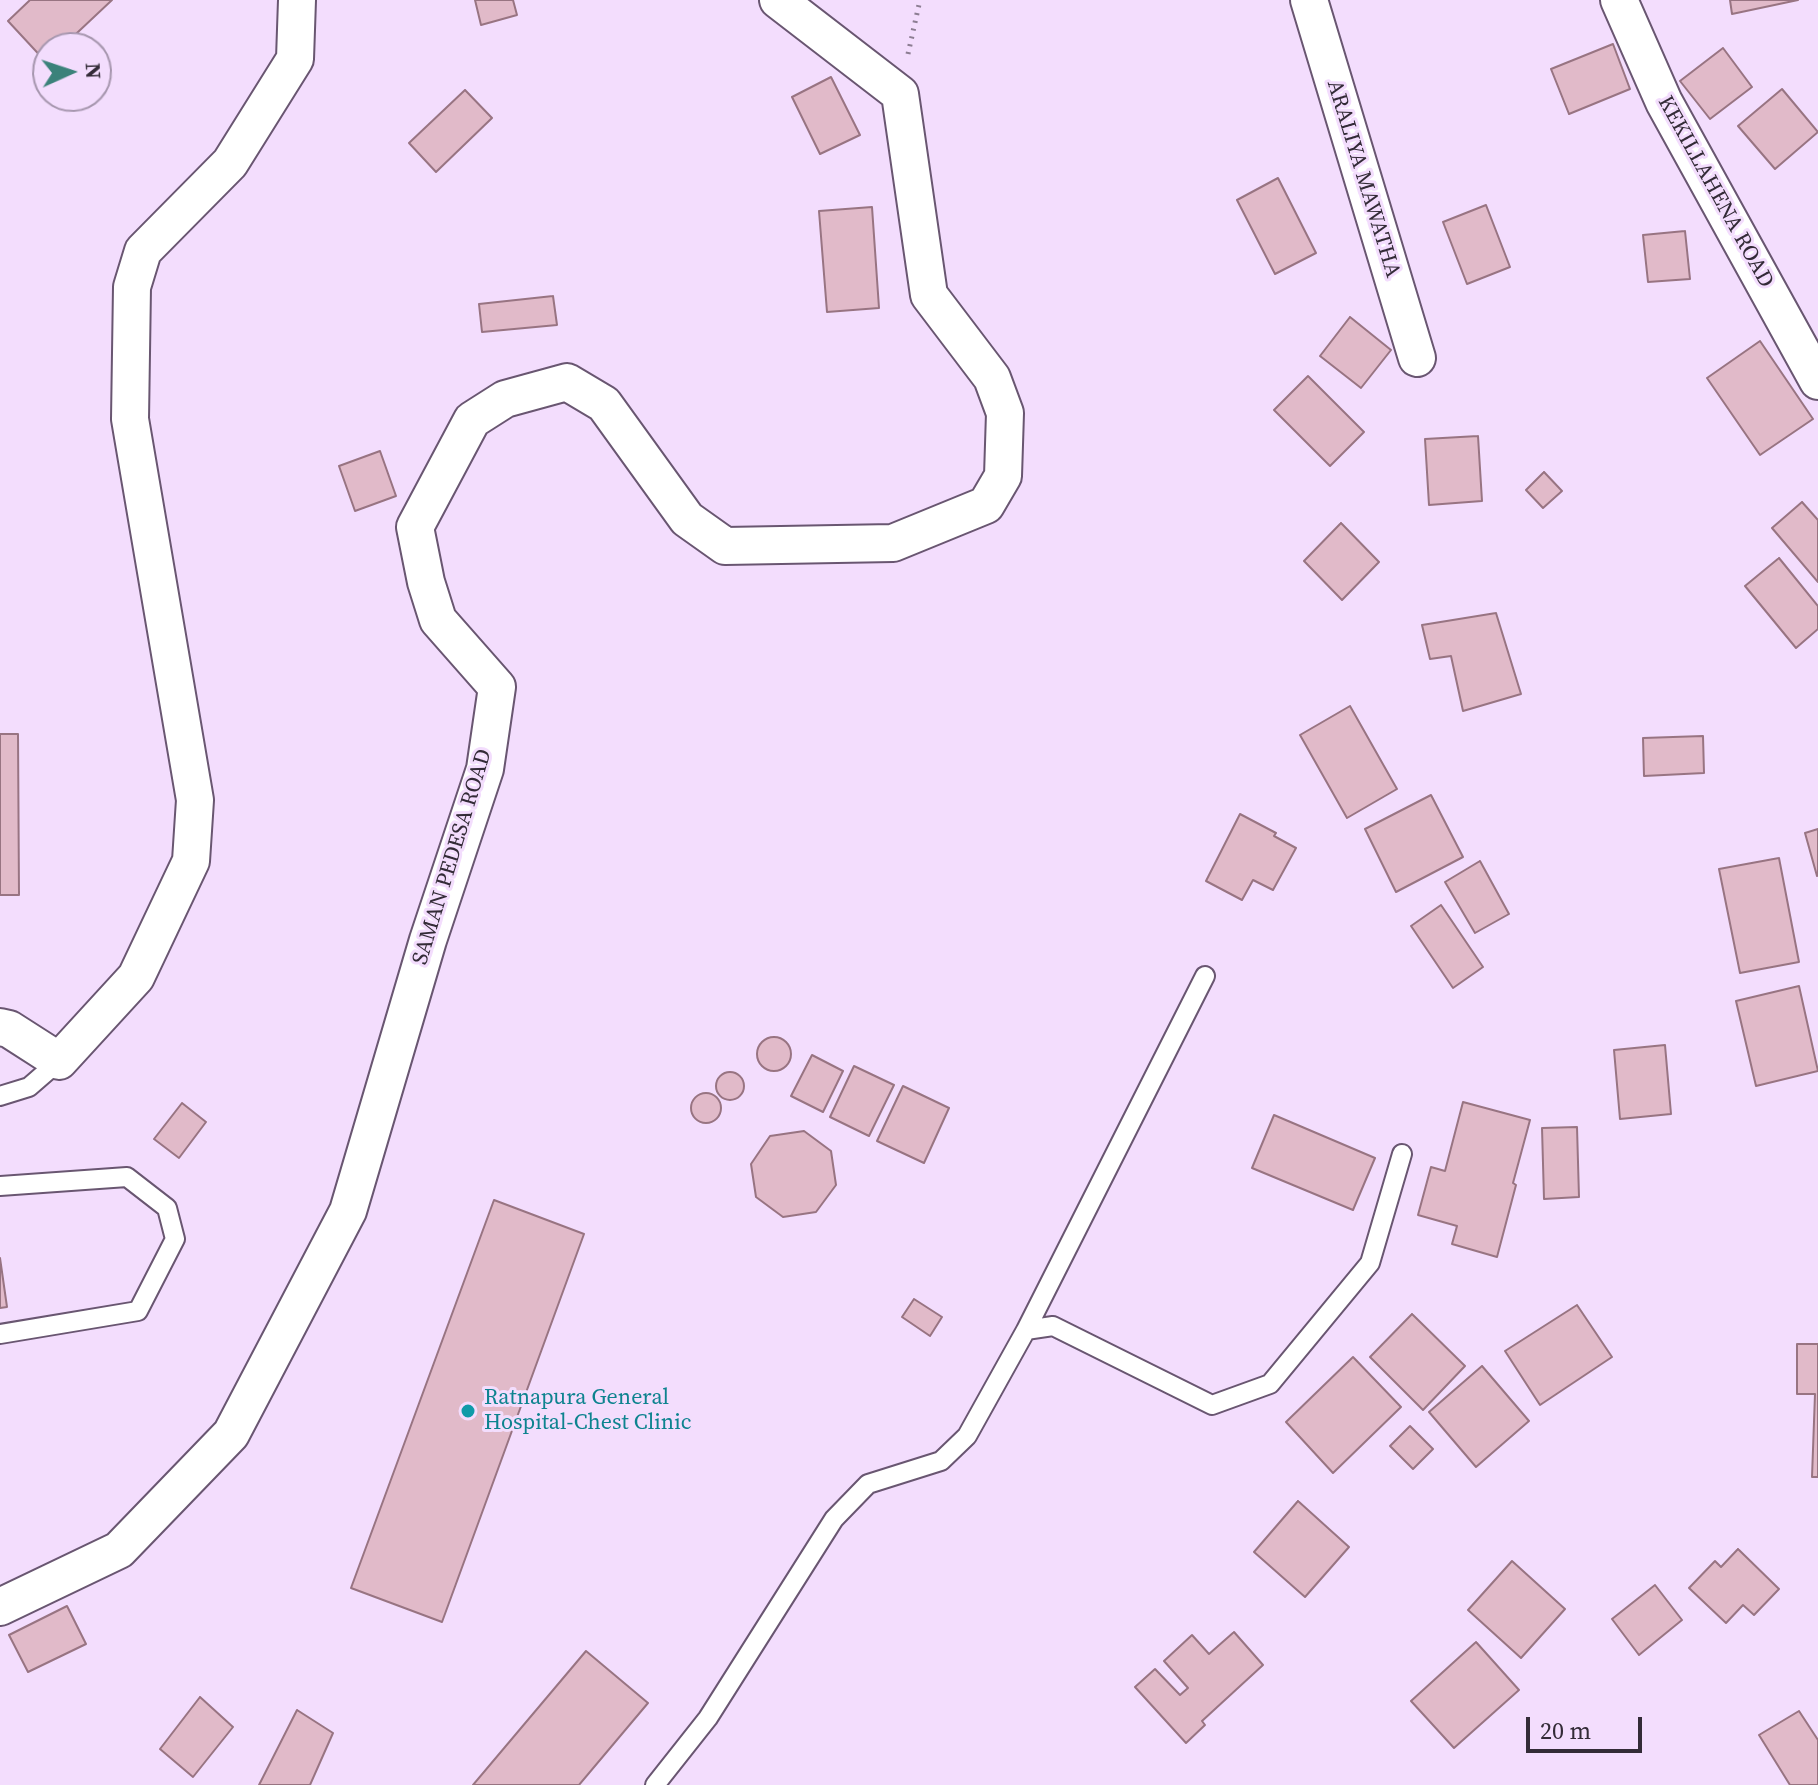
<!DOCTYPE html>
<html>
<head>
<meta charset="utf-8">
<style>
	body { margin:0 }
	#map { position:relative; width:1818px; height:1785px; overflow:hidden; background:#f3ddfd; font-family:"Source Serif 4",serif }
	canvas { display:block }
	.north { position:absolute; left:32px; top:32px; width:80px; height:80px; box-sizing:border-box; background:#f3ddfd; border:2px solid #a696ae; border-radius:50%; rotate:87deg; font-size:22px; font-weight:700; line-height:32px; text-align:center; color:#332b37 }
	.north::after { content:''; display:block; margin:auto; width:28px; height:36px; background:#3b827a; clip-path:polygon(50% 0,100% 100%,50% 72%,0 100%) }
	.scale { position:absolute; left:1526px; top:1717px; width:116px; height:36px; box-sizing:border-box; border:4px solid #332b37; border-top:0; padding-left:10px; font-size:24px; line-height:28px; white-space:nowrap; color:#332b37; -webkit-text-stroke:6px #f3ddfd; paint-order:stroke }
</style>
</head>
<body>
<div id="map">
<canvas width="1818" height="1785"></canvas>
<div class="north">N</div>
<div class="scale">20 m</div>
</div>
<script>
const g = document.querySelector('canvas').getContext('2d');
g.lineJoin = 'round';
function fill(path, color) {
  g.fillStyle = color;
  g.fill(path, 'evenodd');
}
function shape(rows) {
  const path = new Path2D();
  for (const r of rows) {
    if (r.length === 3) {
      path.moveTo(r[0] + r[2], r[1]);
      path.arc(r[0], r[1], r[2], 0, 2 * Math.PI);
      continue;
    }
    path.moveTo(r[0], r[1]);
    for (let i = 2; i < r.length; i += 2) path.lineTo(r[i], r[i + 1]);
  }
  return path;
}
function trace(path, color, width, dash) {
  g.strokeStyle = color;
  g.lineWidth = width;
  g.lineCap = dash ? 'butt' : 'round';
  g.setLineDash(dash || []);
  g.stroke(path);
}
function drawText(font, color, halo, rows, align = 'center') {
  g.font = font + ' "Source Serif 4",serif';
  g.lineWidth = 6;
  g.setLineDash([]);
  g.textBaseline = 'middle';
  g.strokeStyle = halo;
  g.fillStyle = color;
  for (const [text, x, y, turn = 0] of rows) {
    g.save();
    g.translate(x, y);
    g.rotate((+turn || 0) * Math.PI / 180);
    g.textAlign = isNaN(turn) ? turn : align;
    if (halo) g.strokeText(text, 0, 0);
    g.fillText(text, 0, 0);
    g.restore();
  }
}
const building = shape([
	[30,0,112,0,61,48,48,48,48,60,46,62,8,21,30,0],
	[475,0,513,0,517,15,481,25,475,0],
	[1730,0,1798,0,1732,14,1730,0],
	[1613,44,1630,89,1569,114,1551,69,1613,44],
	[1723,48,1752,87,1710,119,1680,81,1723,48],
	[831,77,860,135,820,154,792,97,831,77],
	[1782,89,1818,132,1775,169,1738,126,1782,89],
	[465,90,492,118,436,172,409,143,465,90],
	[1278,178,1316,253,1275,274,1237,200,1278,178],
	[1486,205,1510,267,1467,284,1443,222,1486,205],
	[872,207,879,308,827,312,819,211,872,207],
	[1685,231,1690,279,1648,282,1643,235,1685,231],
	[553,296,557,325,482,332,479,304,553,296],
	[1350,317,1391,350,1361,388,1320,356,1350,317],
	[1760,341,1813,419,1760,455,1707,378,1760,341],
	[1308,376,1364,432,1330,466,1274,410,1308,376],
	[1478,436,1482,501,1429,505,1425,439,1478,436],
	[380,451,396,496,355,511,339,466,380,451],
	[1544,472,1562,491,1543,508,1526,490,1544,472],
	[1802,502,1818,520,1818,582,1772,528,1802,502],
	[1341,523,1379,562,1342,600,1304,561,1341,523],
	[1779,558,1818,606,1818,629,1796,648,1745,586,1779,558],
	[1496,613,1521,694,1463,711,1451,656,1430,659,1422,625,1496,613],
	[1350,706,1397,789,1347,818,1300,735,1350,706],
	[0,734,18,734,19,895,0,895,0,734],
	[1703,736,1704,773,1644,776,1643,738,1703,736],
	[1431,795,1463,857,1396,892,1365,829,1431,795],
	[1240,814,1276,833,1274,836,1296,848,1273,890,1253,880,1242,900,1206,881,1240,814],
	[1818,829,1818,875,1817,876,1805,833,1818,829],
	[1779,858,1799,962,1740,973,1719,869,1779,858],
	[1480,861,1509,914,1475,933,1445,882,1480,861],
	[1441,905,1483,967,1453,988,1411,926,1441,905],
	[1799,986,1818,1071,1756,1086,1736,1001,1799,986],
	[774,1054,17],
	[1665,1045,1671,1114,1620,1119,1614,1050,1665,1045],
	[812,1055,843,1071,823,1112,791,1096,812,1055],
	[854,1066,894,1085,869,1136,830,1117,854,1066],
	[730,1086,14],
	[903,1086,949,1108,924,1163,877,1141,903,1086],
	[706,1108,15],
	[1463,1102,1530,1120,1513,1183,1516,1185,1497,1257,1452,1244,1457,1226,1418,1215,1431,1167,1445,1171,1463,1102],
	[182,1103,206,1122,179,1158,154,1139,182,1103],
	[1274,1115,1375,1158,1353,1210,1252,1168,1274,1115],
	[1577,1127,1579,1197,1544,1199,1542,1128,1577,1127],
	[804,1131,831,1151,836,1185,816,1212,783,1217,756,1197,751,1164,770,1136,804,1131],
	[494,1200,584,1234,442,1622,351,1588,494,1200],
	[0,1258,7,1307,0,1308,0,1258],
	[914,1299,942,1317,930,1336,902,1317,914,1299],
	[1577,1305,1612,1357,1540,1405,1505,1351,1577,1305],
	[1412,1314,1465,1366,1423,1410,1370,1357,1412,1314],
	[1797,1344,1818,1344,1818,1477,1812,1477,1815,1394,1797,1394,1797,1344],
	[1353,1357,1401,1407,1333,1473,1286,1422,1353,1357],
	[1482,1366,1529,1421,1476,1467,1429,1412,1482,1366],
	[1410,1426,1433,1449,1413,1469,1390,1446,1410,1426],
	[1298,1501,1349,1547,1305,1597,1254,1552,1298,1501],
	[1738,1549,1779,1589,1754,1615,1743,1605,1726,1623,1689,1588,1715,1561,1721,1567,1738,1549],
	[1512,1561,1565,1609,1521,1658,1468,1610,1512,1561],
	[1655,1585,1682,1620,1639,1655,1612,1619,1655,1585],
	[67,1606,86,1644,28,1672,9,1635,67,1606],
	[1234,1632,1263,1665,1202,1721,1205,1725,1186,1743,1135,1687,1155,1669,1180,1695,1188,1688,1164,1661,1192,1635,1209,1654,1234,1632],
	[1476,1642,1519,1690,1454,1748,1411,1701,1476,1642],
	[586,1651,648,1703,579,1785,473,1785,586,1651],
	[200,1697,233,1727,193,1777,160,1749,200,1697],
	[297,1710,333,1733,310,1785,259,1785,297,1710],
	[1799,1711,1818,1740,1818,1785,1790,1785,1759,1735,1799,1711]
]);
const path = shape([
	[908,54,920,0]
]);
const service = shape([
	[0,1096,29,1087,59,1061],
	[0,1186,127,1177,167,1208,175,1239,138,1311,0,1334],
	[1026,1330,1205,976],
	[655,1785,708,1718,834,1519,868,1484,941,1461,967,1436,1026,1330,1053,1326,1212,1405,1270,1384,1370,1263,1402,1154]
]);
const minor = shape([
	[1309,0,1417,358],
	[1619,0,1664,102,1818,381],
	[0,1027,9,1029,59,1061,136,977,191,861,195,800,130,419,132,287,143,251,230,163,295,59,297,0],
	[0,1607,119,1550,231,1434,348,1211,428,940,485,769,497,687,438,620,426,582,415,527,472,420,505,399,567,382,604,404,687,519,725,546,893,543,986,505,1003,476,1005,413,992,378,929,295,900,94,778,0]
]);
const markers = [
	[468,1411,8,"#0f9aa8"]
];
const streetNames = [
	["ARALIYA MAWATHA",1363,179,73],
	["KEKILLAHENA ROAD",1715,192,61],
	["SAMAN PEDESA ROAD",453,857,-73]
];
const cultureNames = [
	["Ratnapura General",484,1398],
	["Hospital-Chest Clinic",484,1423]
];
fill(building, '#e1bac9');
trace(building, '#987482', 2);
trace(service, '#695671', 22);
trace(minor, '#695671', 40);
trace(path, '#8c7d92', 5, [2, 6]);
trace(service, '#fff', 18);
trace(minor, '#fff', 36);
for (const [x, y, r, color] of markers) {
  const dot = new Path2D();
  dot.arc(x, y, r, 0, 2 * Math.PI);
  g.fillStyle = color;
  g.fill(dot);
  trace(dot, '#f3ddfd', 3);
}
drawText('22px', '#332b37', '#f3ddfd', streetNames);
drawText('22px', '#0d838f', '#f3ddfd', cultureNames, 'left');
</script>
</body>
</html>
